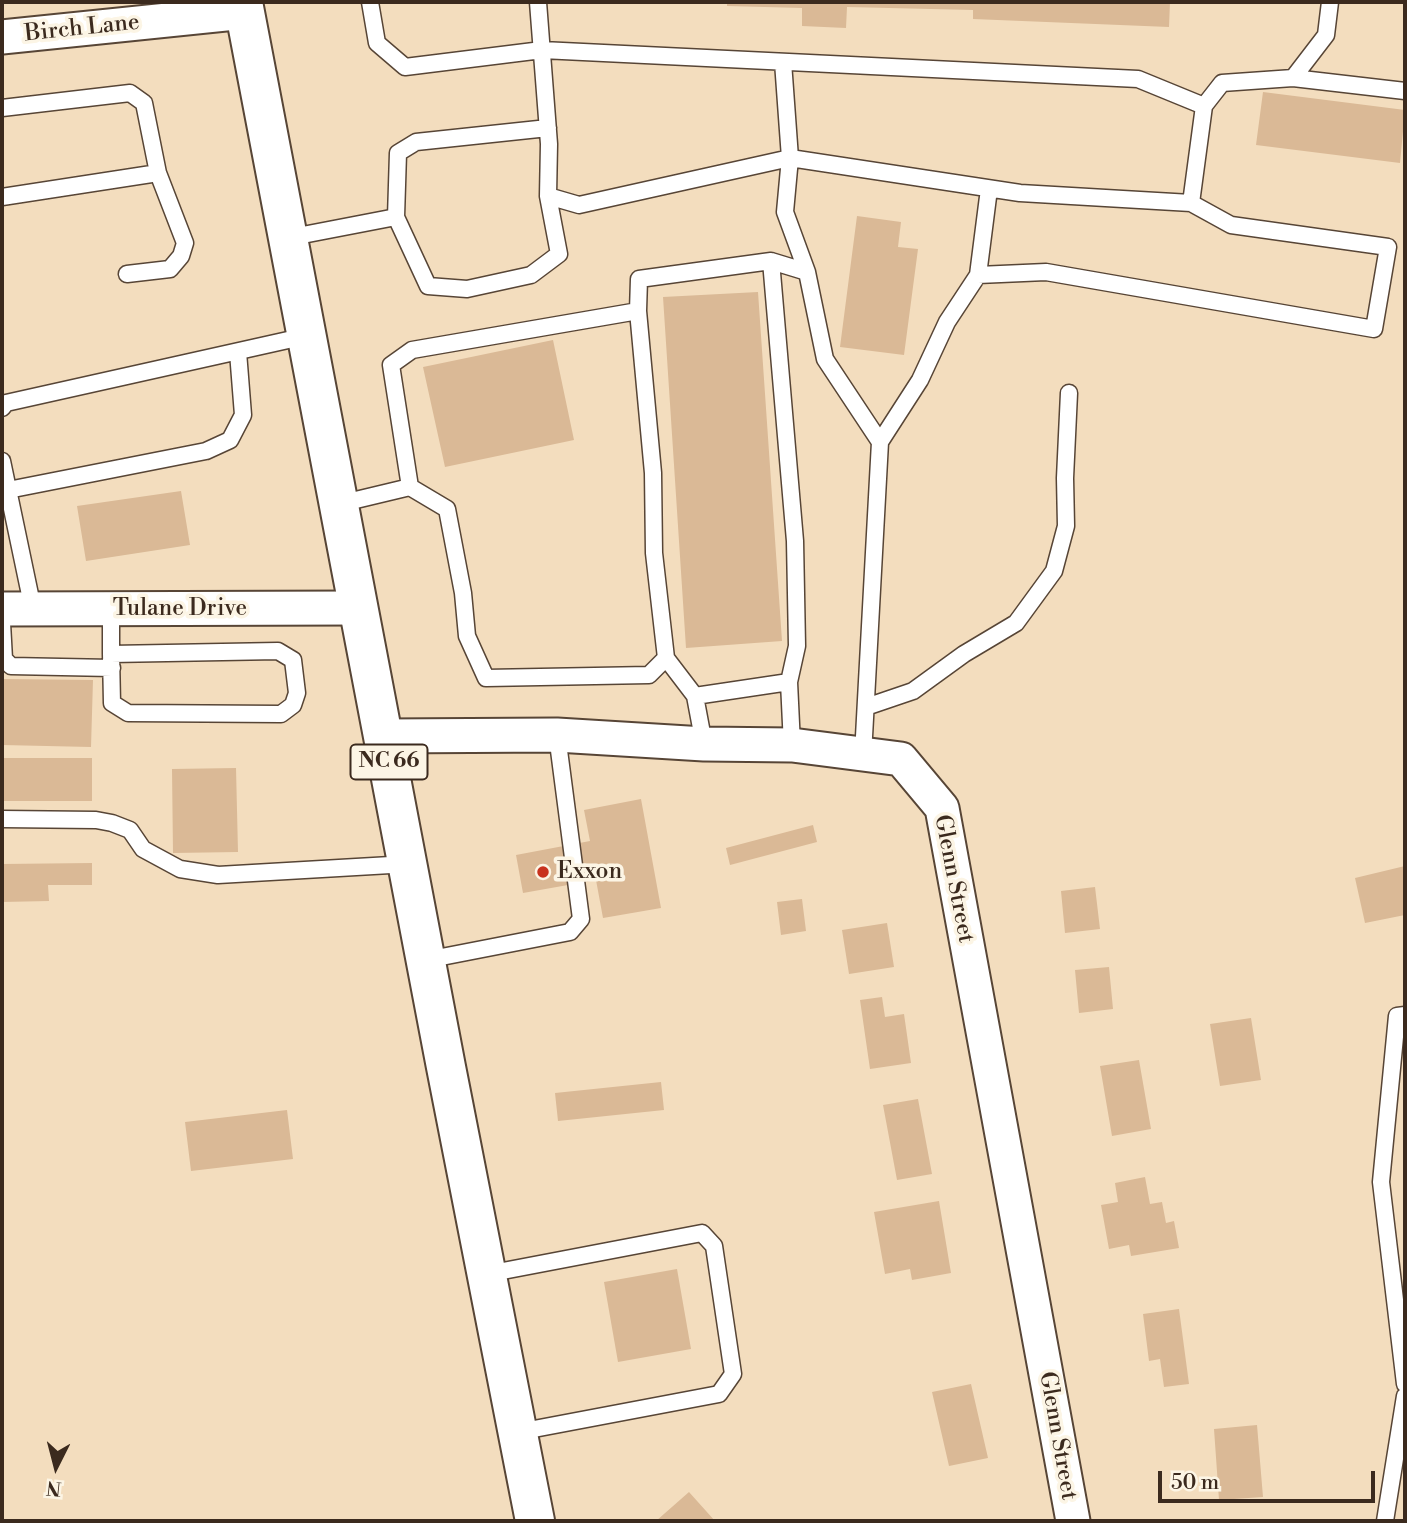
<!DOCTYPE html>
<html>
<head>
<meta charset="utf-8">
<style>
	body { margin:0 }
	#map { position:relative; width:1407px; height:1523px; overflow:hidden; background:#f3ddbe; font-family:"Libre Bodoni",serif }
	canvas { display:block }
	.frame { position:absolute; inset:0; border:4px solid #3b2a1e; pointer-events:none }
	.north { position:absolute; left:21px; top:1432px; width:70px; height:70px; -webkit-text-stroke:5px #fcf5e5; paint-order:stroke; rotate:186deg; font-size:19px; font-weight:700; line-height:28px; text-align:center; color:#3b2a1e }
	.north::after { content:''; display:block; margin:auto; width:24px; height:32px; background:#3b2a1e; clip-path:polygon(50% 0,100% 100%,50% 72%,0 100%) }
	.scale { position:absolute; left:1158px; top:1471px; width:217px; height:32px; box-sizing:border-box; border:4px solid #3b2a1e; border-top:0; padding-left:9px; font-size:21px; line-height:24px; white-space:nowrap; color:#3b2a1e; -webkit-text-stroke:5px #fcf5e5; paint-order:stroke }
</style>
</head>
<body>
<div id="map">
<canvas width="1407" height="1523"></canvas>
<div class="frame"></div>
<div class="north">N</div>
<div class="scale">50 m</div>
</div>
<script>
const g = document.querySelector('canvas').getContext('2d');
g.lineJoin = 'round';
function fill(path, color) {
  g.fillStyle = color;
  g.fill(path, 'evenodd');
}
function shape(rows) {
  const path = new Path2D();
  for (const r of rows) {
    path.moveTo(r[0], r[1]);
    for (let i = 2; i < r.length; i += 2) path.lineTo(r[i], r[i + 1]);
  }
  return path;
}
function trace(path, color, width, dash) {
  g.strokeStyle = color;
  g.lineWidth = width;
  g.lineCap = dash ? 'butt' : 'round';
  g.setLineDash(dash || []);
  g.stroke(path);
}
function drawText(font, color, halo, rows, align = 'center') {
  g.font = font + ' "Libre Bodoni",serif';
  g.lineWidth = 7;
  g.setLineDash([]);
  g.textBaseline = 'middle';
  g.strokeStyle = halo;
  g.fillStyle = color;
  for (const [text, x, y, turn = 0] of rows) {
    g.save();
    g.translate(x, y);
    g.rotate((+turn || 0) * Math.PI / 180);
    g.textAlign = isNaN(turn) ? turn : align;
    if (halo) g.strokeText(text, 0, 0);
    g.fillText(text, 0, 0);
    g.restore();
  }
}
const building = shape([
	[727,2,1170,2,1169,27,973,19,973,10,847,7,846,28,802,26,802,8,727,6],
	[1263,92,1405,110,1400,163,1256,145],
	[857,216,901,222,898,247,918,249,904,355,840,347],
	[758,292,782,641,686,648,663,297],
	[553,340,574,440,445,467,423,367],
	[181,491,190,545,86,561,77,506],
	[2,679,93,680,91,747,2,745],
	[2,758,92,758,92,801,2,801],
	[236,768,238,852,173,853,172,769],
	[641,799,661,908,603,918,596,880,523,893,516,855,590,841,584,810],
	[813,825,817,842,730,865,726,848],
	[92,863,92,885,48,885,49,901,2,902,2,864],
	[1405,866,1405,915,1365,923,1355,878],
	[1095,887,1100,929,1065,933,1061,891],
	[802,899,806,931,781,935,777,902],
	[887,923,894,967,849,974,842,930],
	[1109,967,1113,1009,1079,1013,1075,970],
	[882,997,885,1017,904,1014,911,1063,870,1069,860,1000],
	[1251,1018,1261,1080,1220,1086,1210,1024],
	[1139,1060,1151,1129,1112,1136,1100,1066],
	[661,1082,664,1110,558,1121,555,1093],
	[918,1099,932,1174,897,1180,883,1105],
	[287,1110,293,1159,191,1171,185,1122],
	[1145,1177,1150,1204,1162,1202,1166,1223,1174,1221,1179,1248,1131,1256,1129,1245,1109,1249,1101,1205,1118,1202,1115,1183],
	[939,1201,951,1273,912,1280,910,1269,885,1274,874,1212],
	[677,1269,691,1349,618,1362,604,1282],
	[1179,1309,1189,1384,1164,1387,1160,1359,1149,1361,1143,1314],
	[971,1384,988,1458,949,1466,932,1392],
	[1257,1425,1263,1497,1219,1500,1214,1429],
	[689,1492,715,1521,656,1521]
]);
const service = shape([
	[370,2,377,43,405,67,542,50,1138,79,1204,106],
	[783,62,790,158,785,212,807,272,825,359,880,442],
	[1293,78,1326,35,1330,2],
	[2,108,130,93,144,103,158,173,185,243,181,256,170,269,127,274],
	[548,196,579,205,790,158,1020,193,1191,203],
	[2,197,158,173],
	[396,217,398,153,416,142,548,128],
	[287,238,396,217,428,286,467,289,531,275,559,254,548,196,549,144,538,2],
	[771,261,795,541,797,646,789,682],
	[978,275,1046,272,1374,329,1388,247,1231,225,1191,203,1204,106,1222,83,1293,78,1405,91],
	[638,311,639,279,771,261,807,272],
	[2,408,6,403,306,336],
	[2,461,33,609],
	[410,487,447,509,463,593,467,636,486,678,649,675,666,658],
	[8,490,206,451,230,440,243,415,238,352],
	[339,504,410,487,391,365,412,350,638,311,653,473,654,553,666,658,695,696,789,682,792,745],
	[111,609,111,654,112,703,128,713,281,714,293,705,297,693,293,660,278,651,111,654],
	[2,623,4,659,11,666,112,668],
	[695,696,704,744],
	[866,707,913,691,964,654,1016,623,1054,571,1066,526,1065,478,1069,393],
	[863,755,880,442,920,380,947,322,978,275,989,189],
	[2,819,96,820,112,823,130,830,143,849,180,869,218,875,408,864],
	[426,960,570,932,581,919,557,735],
	[1405,1015,1397,1016,1381,1182,1405,1384],
	[487,1274,702,1233,714,1246,733,1374,719,1394,518,1432],
	[1385,1521,1405,1396]
]);
const minor = shape([
	[2,37,245,12],
	[2,609,359,608],
	[384,736,557,735,704,744,792,745,901,759,942,808,1073,1521]
]);
const primary = shape([
	[243,2,446,1067,535,1521]
]);
const markers = [
	[543,872,7,"#c8321e"]
];
const shields = [
	[389,762,77]
];
const shieldNames = [
	["NC 66",389,762]
];
const streetNames = [
	["Birch Lane",82,29,-6],
	["Tulane Drive",180,609],
	["Glenn Street",953,879,79],
	["Glenn Street",1057,1436,80]
];
const poiNames = [
	["Exxon",557,872]
];
fill(building, '#dab996');
trace(service, '#574536', 19);
trace(minor, '#574536', 37);
trace(primary, '#574536', 42);
trace(service, '#fff', 16);
trace(minor, '#fff', 33);
trace(primary, '#fff', 38);
for (const [x, y, r, color] of markers) {
  const dot = new Path2D();
  dot.arc(x, y, r, 0, 2 * Math.PI);
  g.fillStyle = color;
  g.fill(dot);
  trace(dot, '#fcf5e5', 2.5);
}
for (const [x, y, w] of shields) {
  const box = new Path2D();
  box.roundRect(x - w / 2, y - 17.5, w, 35, 5);
  g.fillStyle = '#fcf5e5';
  g.fill(box);
  trace(box, '#3b2a1e', 2);
}
drawText('bold 21px', '#3b2a1e', null, shieldNames);
drawText('23px', '#3b2a1e', '#fcf5e5', streetNames);
drawText('23px', '#3b2a1e', '#fcf5e5', poiNames, 'left');
</script>
</body>
</html>
